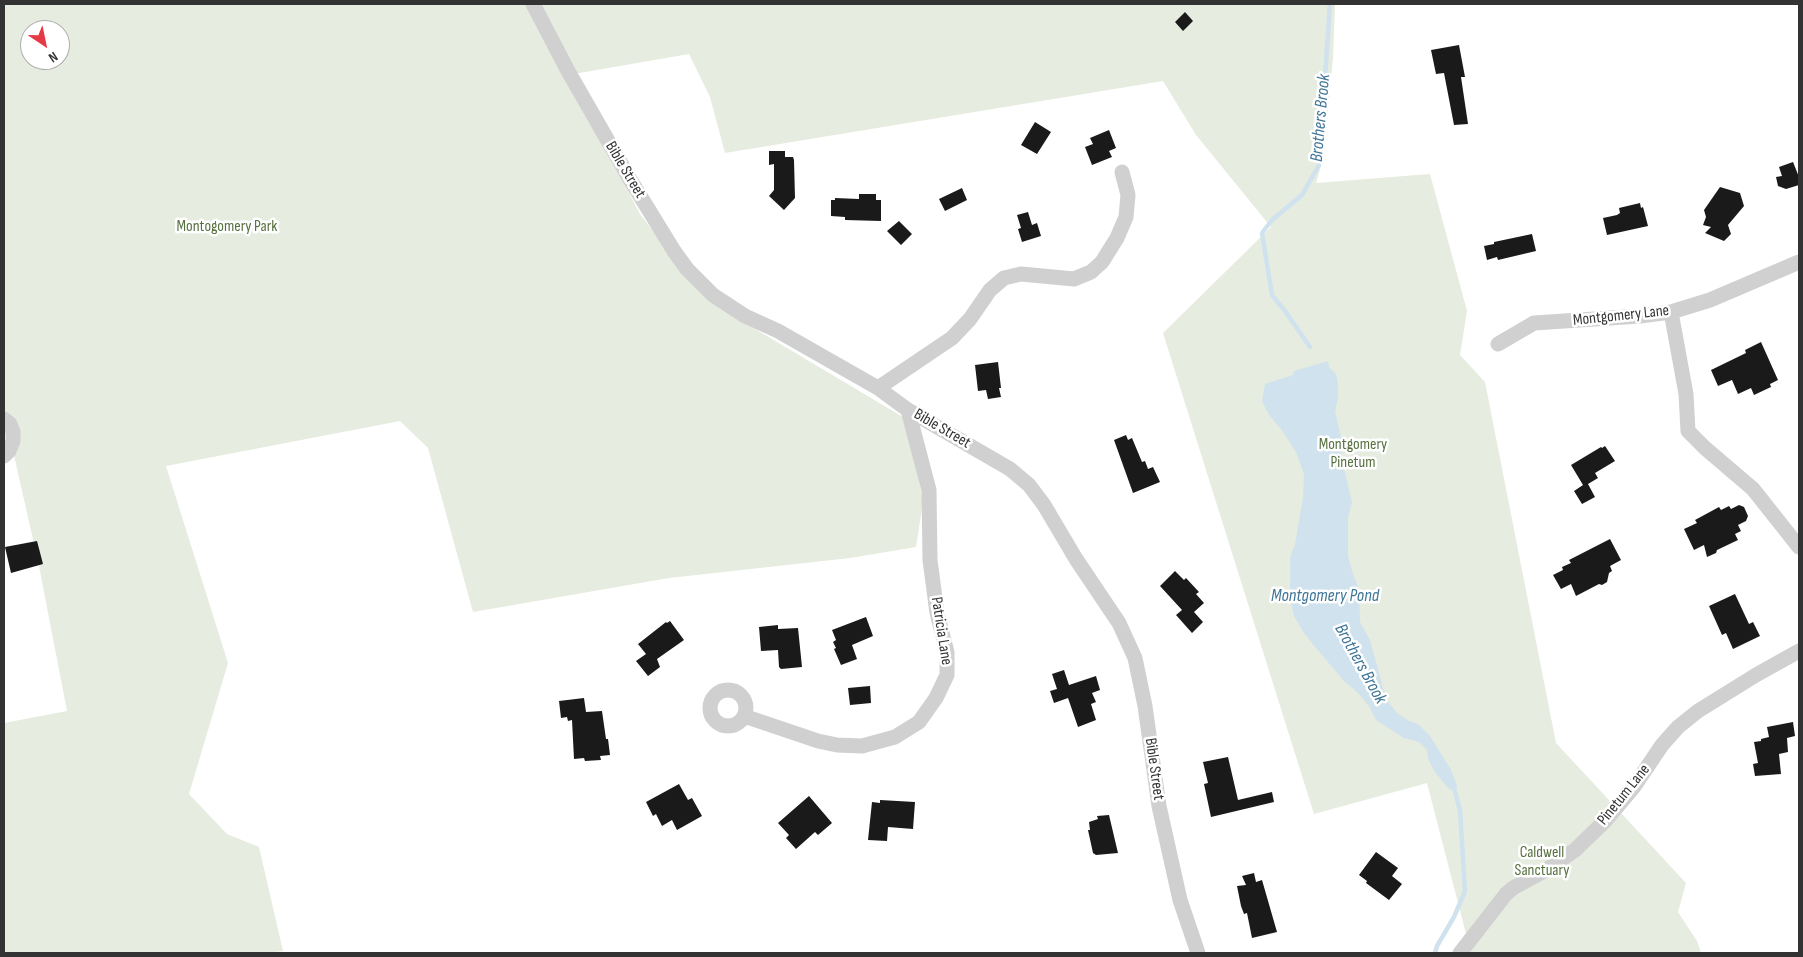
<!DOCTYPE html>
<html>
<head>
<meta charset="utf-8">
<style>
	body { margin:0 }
	#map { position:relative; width:1803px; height:957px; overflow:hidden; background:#fff; font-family:"Sofia Sans Condensed",sans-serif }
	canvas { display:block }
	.frame { position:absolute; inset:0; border:5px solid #333; pointer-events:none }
	.north { position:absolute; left:20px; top:20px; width:50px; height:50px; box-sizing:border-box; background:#fff; border:1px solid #adadad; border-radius:50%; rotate:146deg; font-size:14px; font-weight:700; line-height:20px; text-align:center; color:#333 }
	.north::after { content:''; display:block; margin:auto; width:18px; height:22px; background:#e63946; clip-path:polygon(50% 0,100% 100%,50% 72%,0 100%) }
</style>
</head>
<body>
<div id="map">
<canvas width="1803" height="957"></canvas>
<div class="frame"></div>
<div class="north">N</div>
</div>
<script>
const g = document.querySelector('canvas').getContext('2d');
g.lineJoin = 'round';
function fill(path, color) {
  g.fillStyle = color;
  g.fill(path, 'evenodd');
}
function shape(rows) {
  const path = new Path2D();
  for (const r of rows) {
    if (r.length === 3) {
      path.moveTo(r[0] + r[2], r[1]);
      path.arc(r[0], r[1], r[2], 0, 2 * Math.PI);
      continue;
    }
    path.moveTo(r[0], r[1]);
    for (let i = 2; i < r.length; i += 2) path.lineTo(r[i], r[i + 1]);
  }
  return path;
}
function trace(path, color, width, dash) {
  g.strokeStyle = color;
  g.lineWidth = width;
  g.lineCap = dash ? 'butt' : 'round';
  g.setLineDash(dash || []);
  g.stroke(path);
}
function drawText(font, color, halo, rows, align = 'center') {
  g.font = font + ' "Sofia Sans Condensed",sans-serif';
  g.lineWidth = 5;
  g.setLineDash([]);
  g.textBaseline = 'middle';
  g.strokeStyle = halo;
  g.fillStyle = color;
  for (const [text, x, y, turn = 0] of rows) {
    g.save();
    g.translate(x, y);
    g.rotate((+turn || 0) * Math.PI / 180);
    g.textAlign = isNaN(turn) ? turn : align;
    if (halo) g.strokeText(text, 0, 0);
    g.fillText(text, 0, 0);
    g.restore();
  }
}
const green = shape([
	[4,4,1335,4,1333,57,1324,155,1316,183,1430,174,1467,311,1460,355,1485,382,1556,743,1686,883,1678,912,1697,941,1701,953,1471,953,1427,783,1314,814,1163,333,1271,227,1196,135,1163,81,725,153,710,97,689,54,568,75,640,214,685,273,730,314,913,423,916,463,923,502,916,547,850,558,669,578,473,612,428,448,400,421,166,466,228,663,189,794,227,834,259,847,283,951,266,953,4,953,4,723,67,711,39,566,4,411],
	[30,30,60,30,60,60,30,60]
]);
const water = shape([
	[1328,361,1329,367,1336,374,1338,384,1338,398,1335,411,1342,442,1342,461,1352,502,1348,518,1348,556,1353,574,1359,589,1360,622,1370,640,1386,699,1397,713,1409,721,1418,724,1430,736,1451,770,1457,786,1455,791,1448,788,1435,772,1428,759,1427,750,1419,742,1404,738,1376,720,1369,706,1357,692,1344,681,1316,648,1304,633,1294,616,1290,598,1290,557,1295,545,1303,497,1304,474,1296,452,1281,429,1269,415,1262,401,1265,384,1293,375,1294,371]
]);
const stream = shape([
	[1310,347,1285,311,1272,295,1262,233,1272,220,1302,195,1319,165,1330,4],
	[1435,953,1437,946,1454,917,1465,891,1460,810,1454,788]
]);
const building = shape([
	[1185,12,1193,21,1183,31,1175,22],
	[1459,45,1465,77,1461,77,1468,124,1454,125,1444,73,1436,74,1431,50],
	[1035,122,1051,132,1037,154,1021,145],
	[1109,130,1116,148,1109,151,1112,157,1092,165,1085,147,1093,144,1090,138],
	[769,151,785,151,785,157,793,157,794,160,795,198,784,210,769,196,774,190,774,164,769,165],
	[1793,162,1799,177,1799,185,1786,189,1778,186,1776,177,1782,176,1779,167],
	[1720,187,1740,193,1744,206,1728,225,1731,234,1724,241,1705,233,1711,227,1703,225,1706,217,1704,210],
	[962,188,967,200,945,211,939,199],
	[859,194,876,194,876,200,881,200,881,221,845,220,845,217,831,216,831,200,835,200,835,198,859,199],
	[1640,203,1641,208,1643,207,1648,226,1607,235,1603,218,1617,215,1620,213,1619,208],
	[1028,212,1032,225,1037,223,1041,236,1022,242,1018,229,1021,228,1017,215],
	[899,221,912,234,901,245,887,231],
	[1532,234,1536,251,1498,260,1497,257,1487,260,1484,246,1494,244,1494,242],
	[1761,342,1778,380,1770,384,1771,387,1754,395,1751,388,1738,394,1732,380,1718,386,1711,370,1746,353,1745,350],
	[998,362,1001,388,999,388,1001,397,988,399,986,390,978,391,975,365],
	[1126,435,1128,440,1132,438,1142,462,1145,461,1148,469,1153,467,1160,482,1133,493,1114,440],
	[1605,446,1615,461,1595,473,1598,478,1588,484,1595,497,1582,504,1574,491,1583,485,1571,465,1601,447,1602,448],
	[1739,505,1744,507,1748,516,1746,521,1738,525,1741,531,1735,534,1738,540,1717,550,1716,553,1707,557,1704,545,1694,550,1684,529,1697,523,1695,520,1719,507,1721,510,1729,506,1731,509],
	[1610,539,1621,560,1610,566,1612,571,1609,573,1607,582,1602,585,1599,584,1576,596,1571,584,1561,589,1553,575,1563,570,1562,567,1571,563,1569,560],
	[37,541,43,564,11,573,5,547],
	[1175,571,1184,580,1186,578,1199,592,1196,594,1204,603,1194,612,1203,622,1192,633,1176,615,1182,610,1160,586],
	[1735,594,1749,624,1753,622,1760,636,1733,649,1726,633,1722,635,1709,606],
	[866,617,873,636,852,645,857,659,841,665,834,649,836,648,833,642,836,640,832,630],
	[670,621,684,640,657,659,660,667,648,676,636,661,646,654,638,644,666,622,667,623],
	[778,625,778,629,798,628,802,667,781,669,779,667,778,650,761,651,759,627],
	[1064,670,1069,685,1096,676,1100,690,1092,693,1096,702,1091,704,1096,720,1078,727,1068,698,1054,703,1050,691,1057,689,1052,674],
	[870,686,871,703,850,705,848,688],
	[584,698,586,712,602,711,606,739,608,739,610,755,600,756,601,760,585,761,584,758,574,759,572,720,568,721,567,717,561,718,559,701],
	[1793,722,1795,736,1787,738,1788,752,1779,754,1781,774,1755,776,1753,764,1758,763,1754,742,1761,741,1761,739,1769,737,1767,727],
	[1228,757,1238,800,1272,792,1274,802,1211,817,1204,784,1208,783,1203,762],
	[679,784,688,800,692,798,702,816,677,830,672,820,662,826,656,814,653,816,646,802],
	[809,796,832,823,818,835,815,832,796,849,786,838,789,835,778,823],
	[880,800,915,802,913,829,888,827,887,841,868,840,872,802,880,803],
	[1109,815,1118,853,1096,855,1093,853,1088,830,1090,830,1089,822,1098,819,1097,816],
	[1376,852,1398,868,1392,876,1402,884,1389,900,1366,883,1367,881,1359,875],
	[1254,873,1256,882,1262,880,1277,932,1252,938,1247,913,1244,914,1241,906,1237,886,1246,885,1242,876]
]);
const minor = shape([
	[533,4,568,71,631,181,674,251,687,269,713,295,745,316,778,331,878,388,908,410,1010,469,1029,485,1044,505,1076,559,1119,623,1135,658,1145,706,1159,806,1180,900,1198,953],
	[1671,312,1686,394,1688,431,1705,448,1753,489,1799,547],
	[1498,344,1534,323,1640,316,1671,312,1710,300,1799,262],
	[878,388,952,338,970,319,990,290,1004,278,1021,274,1074,279,1091,272,1102,262,1117,238,1126,217,1128,195,1122,172],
	[4,419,10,424,13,432,13,441,9,451,4,456],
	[728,708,18],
	[744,716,818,741,837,745,862,746,895,737,919,722,936,698,947,675,947,652,937,613,930,560,929,490,908,410],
	[1460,953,1506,894,1513,888,1546,870,1575,850,1606,820,1633,788,1662,745,1678,727,1698,711,1756,675,1799,651]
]);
const streetNames = [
	["Bible Street",625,170,59],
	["Montgomery Lane",1621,316,-6],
	["Bible Street",942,429,30],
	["Patricia Lane",941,631,81],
	["Bible Street",1154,769,82],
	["Pinetum Lane",1624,795,-51]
];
const parkNames = [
	["Montogomery Park",227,227],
	["Montgomery",1353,445],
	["Pinetum",1353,463],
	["Caldwell",1542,853],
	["Sanctuary",1542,871]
];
const waterNames = [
	["Brothers Brook",1321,118,-85],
	["Montgomery Pond",1325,596],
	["Brothers Brook",1360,664,61]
];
fill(green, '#e6ecdf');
fill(water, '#cfe2ee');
trace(stream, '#cfe2ee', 4.5);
fill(building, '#1a1a1a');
trace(minor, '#d0d0d0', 15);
drawText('16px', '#333', '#fff', streetNames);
drawText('16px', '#56703f', '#fff', parkNames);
drawText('italic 18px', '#3f7597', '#fff', waterNames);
</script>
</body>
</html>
